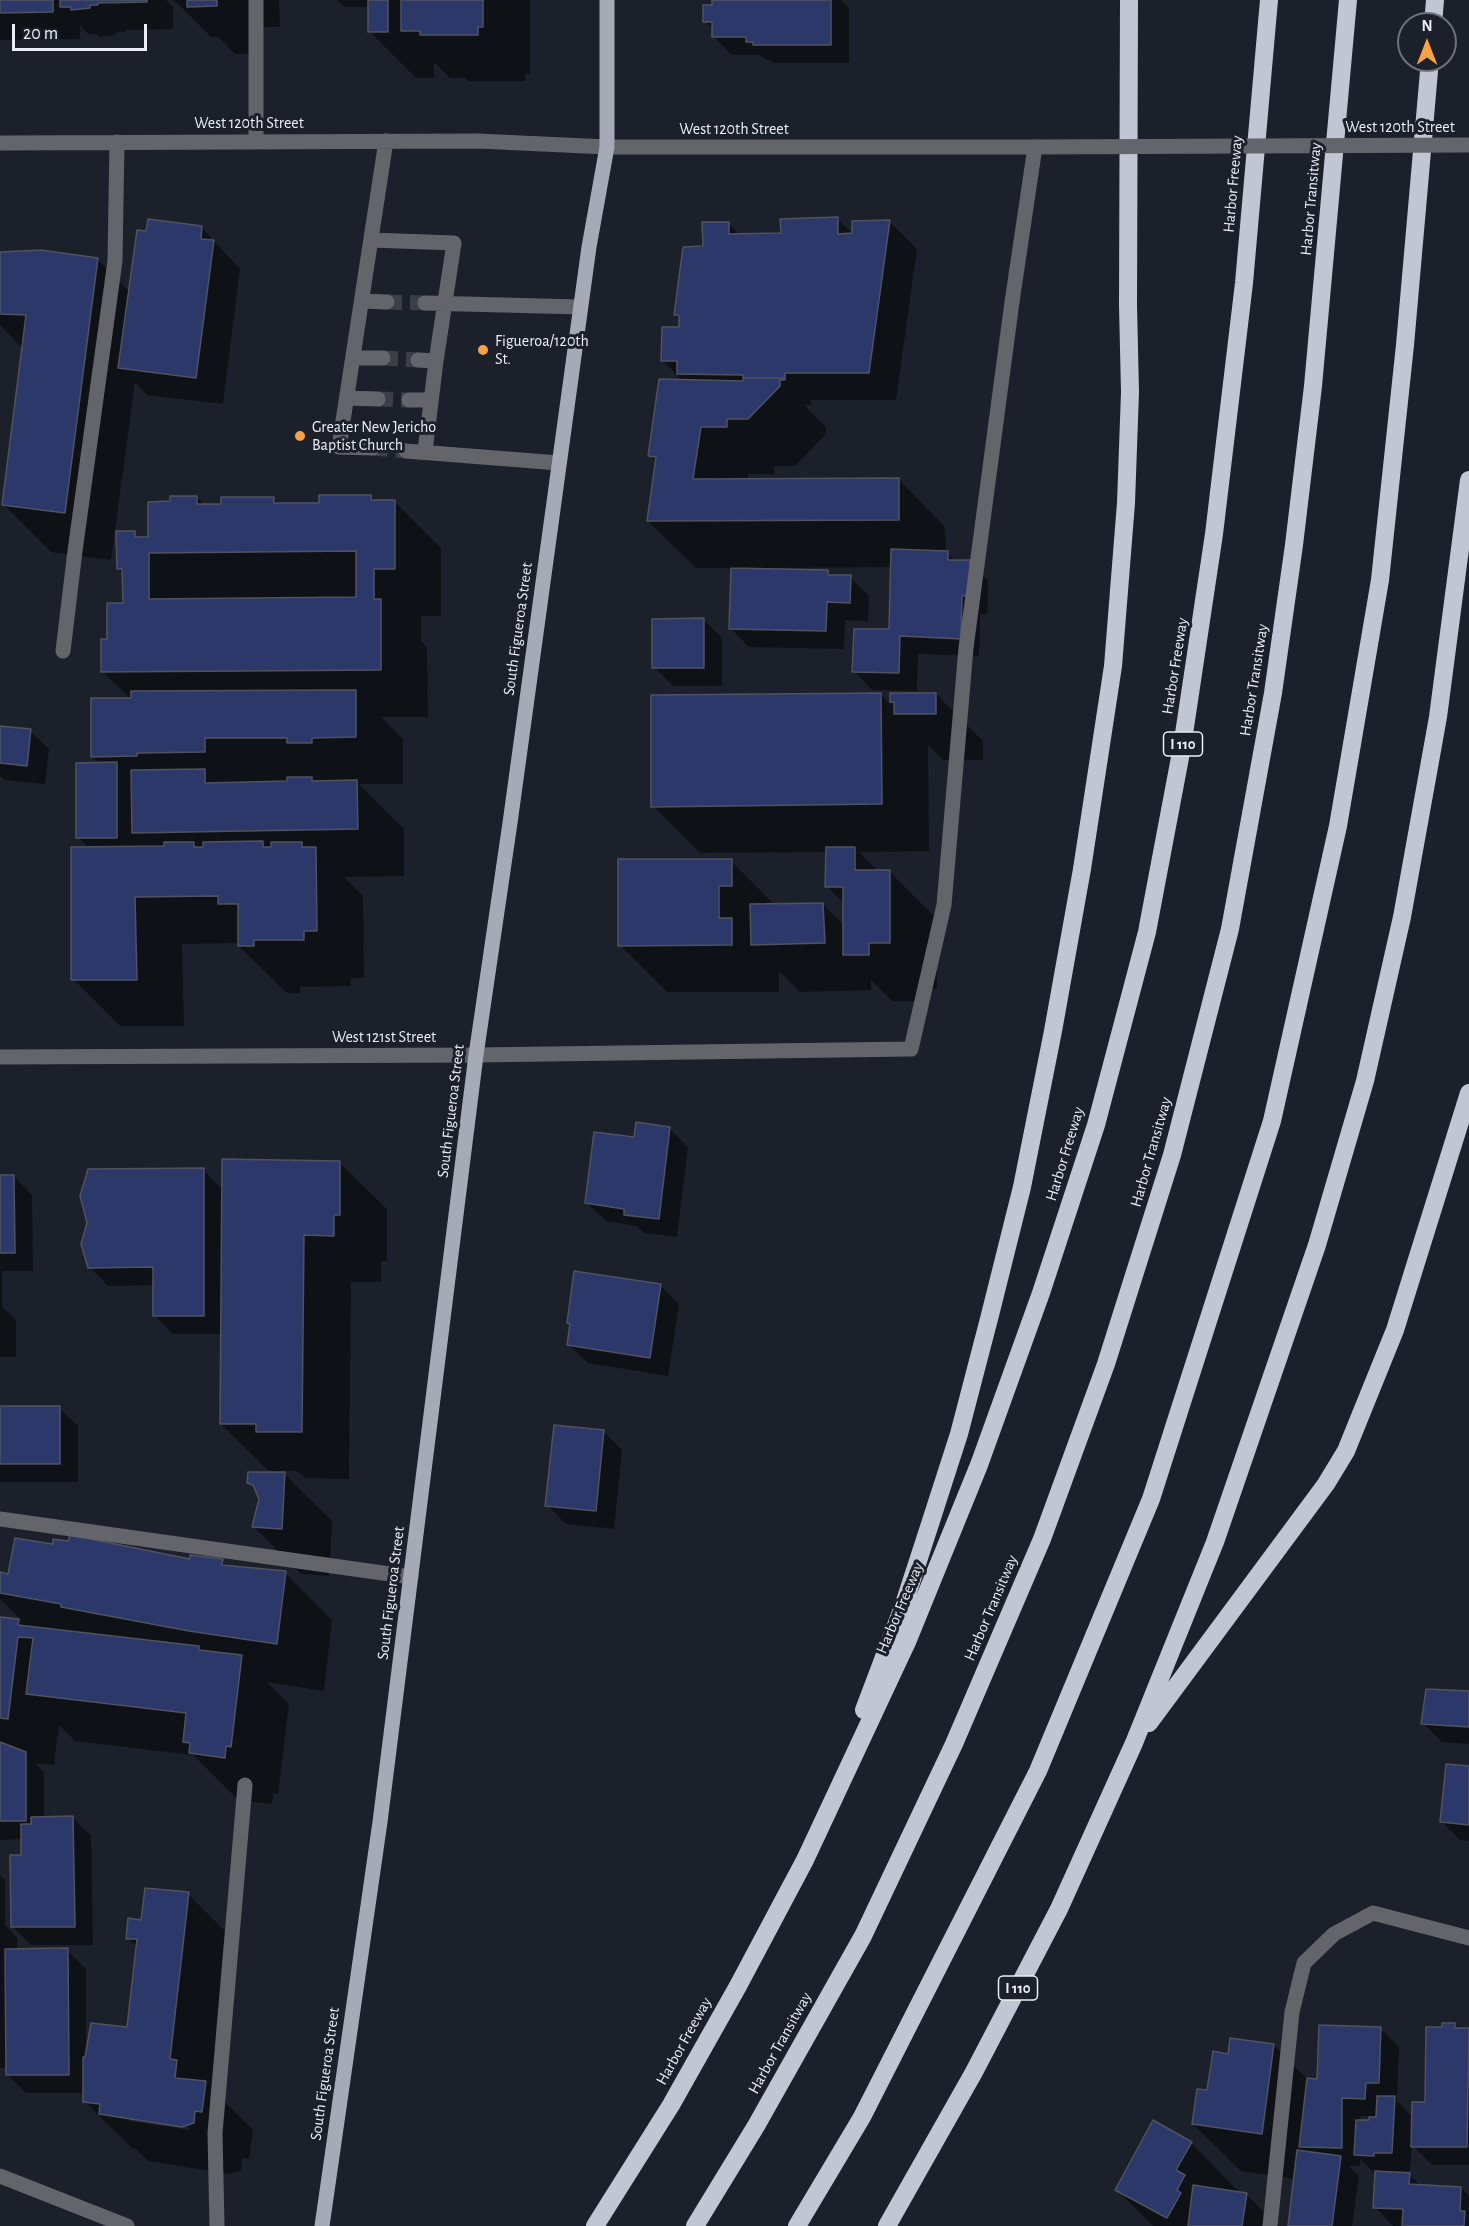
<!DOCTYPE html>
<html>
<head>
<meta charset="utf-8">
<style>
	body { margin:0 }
	#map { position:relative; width:1469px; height:2226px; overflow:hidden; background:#1c202a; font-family:"Alegreya Sans",sans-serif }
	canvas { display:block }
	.north { position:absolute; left:1397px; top:12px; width:60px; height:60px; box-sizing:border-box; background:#1c202a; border:2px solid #6f727b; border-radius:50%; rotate:0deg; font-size:16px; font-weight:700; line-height:24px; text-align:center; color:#ebeef5 }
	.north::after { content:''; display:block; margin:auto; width:21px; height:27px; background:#f6a247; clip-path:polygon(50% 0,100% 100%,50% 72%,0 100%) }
	.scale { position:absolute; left:12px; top:24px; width:135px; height:27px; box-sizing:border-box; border:3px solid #ebeef5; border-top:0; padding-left:8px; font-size:18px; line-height:21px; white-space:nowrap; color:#ebeef5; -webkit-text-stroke:4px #1c202a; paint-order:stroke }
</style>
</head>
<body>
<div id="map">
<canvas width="1469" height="2226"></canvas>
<div class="north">N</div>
<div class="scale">20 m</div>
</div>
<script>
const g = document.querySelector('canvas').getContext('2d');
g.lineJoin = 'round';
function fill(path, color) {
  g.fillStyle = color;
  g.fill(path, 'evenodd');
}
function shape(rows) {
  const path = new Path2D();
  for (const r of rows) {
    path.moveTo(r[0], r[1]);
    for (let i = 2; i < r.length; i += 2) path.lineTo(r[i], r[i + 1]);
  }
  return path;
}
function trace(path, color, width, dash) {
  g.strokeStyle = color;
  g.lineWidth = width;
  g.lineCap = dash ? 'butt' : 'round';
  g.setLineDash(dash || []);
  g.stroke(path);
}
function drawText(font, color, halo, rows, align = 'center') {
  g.font = font + ' "Alegreya Sans",sans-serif';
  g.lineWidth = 6;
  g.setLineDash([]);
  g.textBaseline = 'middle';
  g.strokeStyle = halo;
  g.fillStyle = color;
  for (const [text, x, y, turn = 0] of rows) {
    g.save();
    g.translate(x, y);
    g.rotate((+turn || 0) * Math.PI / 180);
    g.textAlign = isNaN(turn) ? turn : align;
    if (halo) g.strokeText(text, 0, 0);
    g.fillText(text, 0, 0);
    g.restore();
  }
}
const shadow = shape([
	[0,0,166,0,173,7,173,29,125,30,125,32,116,32,116,35,100,37,97,34,88,34,80,25,80,39,0,40],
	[174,0,279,0,280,27,263,27,263,53,235,54,219,37,211,37],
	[337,0,530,0,530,74,525,74,525,81,468,81,465,78,450,78,434,62,434,78,416,78,369,31,369,7,344,7],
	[713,0,841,0,849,8,849,63,773,63,770,60,766,60,761,55,732,55,713,36,713,30,705,21,713,6],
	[837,219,854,235,854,222,890,222,917,249,896,400,811,400,811,405,804,405,826,427,826,434,795,466,774,466,774,474,748,474,747,480,898,479,945,527,946,553,956,561,969,562,988,581,987,614,980,614,979,656,918,654,917,691,872,690,854,671,890,631,892,567,773,568,773,570,827,572,832,576,850,577,869,596,868,621,845,620,844,649,749,647,730,628,732,568,696,568,648,521,656,462,650,455,683,381,663,361,680,328,680,319,675,314,704,248,728,223,740,235,782,234],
	[202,228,240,269,223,404,147,395,135,382,111,560,51,552,3,504,23,349,0,325,0,253,97,259,130,292],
	[197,497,205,506,223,506,273,498,279,504,320,504,370,497,375,501,394,501,441,548,441,616,421,616,421,641,427,648,428,717,381,717,403,739,403,784,359,784,404,829,404,876,344,877,363,896,364,978,351,978,351,986,300,987,300,993,287,993,239,946,239,943,182,944,184,1026,120,1026,73,979,89,848,78,837,100,764,92,757,131,699,102,671,109,640,124,605,124,575,118,569,134,533,140,539,150,539,172,503],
	[704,620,722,638,722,686,673,686,654,667],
	[880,694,891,705,891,694,936,694,983,741,983,760,943,760,928,745,929,851,859,852,878,871,889,871,937,919,937,989,916,989,916,1001,892,1001,871,980,871,990,800,992,779,971,779,992,667,992,620,945,731,861,775,905,823,904,845,927,845,905,827,886,827,852,700,853,653,806],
	[0,728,30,731,49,749,45,784,5,780,0,775],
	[669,1128,688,1147,677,1237,644,1233,637,1226,606,1221,587,1203,635,1139],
	[339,1162,387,1209,387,1261,381,1261,381,1282,351,1282,349,1479,305,1478,297,1471,281,1471,332,1521,329,1576,301,1574,254,1527,260,1498,257,1490,249,1482,272,1474,221,1424,222,1334,173,1334,154,1315,154,1285,108,1286,90,1267,203,1170,223,1190],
	[0,1176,14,1176,32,1195,33,1271,2,1271,2,1307,16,1320,16,1357,0,1357],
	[660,1285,679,1304,668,1376,588,1363,569,1345],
	[0,1408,59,1408,78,1426,78,1482,0,1482],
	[604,1432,622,1450,614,1529,566,1524,547,1505],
	[54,1545,191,1560,222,1561,228,1567,285,1573,332,1620,324,1691,267,1682,289,1704,278,1794,273,1793,272,1804,238,1800,193,1755,75,1741,59,1725,54,1765,35,1763,44,1773,44,1818,73,1818,91,1836,93,1945,31,1945,13,1927,22,1857,22,1839,0,1840,0,1619,22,1621,0,1599,0,1574,9,1575],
	[1469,1692,1469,1744,1442,1742,1423,1723],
	[1469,1767,1469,1841,1460,1840,1442,1822],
	[0,1875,5,1880,5,1925,17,1937,17,1951,67,1950,86,1969,86,2048,128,2028,138,1948,127,1938,142,1922,188,1894,235,1941,218,2095,253,2130,249,2159,242,2158,241,2170,230,2174,148,2161,136,2149,132,2148,84,2101,84,2093,26,2093,8,2075,8,2068,0,2068],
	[129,2118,190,2127,189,2130,129,2121],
	[1455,2024,1460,2030,1469,2030,1469,2165,1432,2165,1412,2145,1410,2171,1392,2171,1392,2174,1409,2174,1421,2186,1461,2188,1469,2196,1469,2226,1393,2226,1375,2207,1376,2173,1374,2173,1360,2159,1360,2166,1349,2166,1359,2176,1352,2226,1289,2226,1295,2179,1241,2171,1193,2124,1229,2055,1274,2045,1308,2080,1318,2081,1380,2028,1399,2047,1397,2101,1413,2117,1427,2104,1444,2029],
	[1361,2116,1371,2116,1371,2122,1360,2121],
	[1191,2143,1238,2191,1237,2193,1246,2194,1278,2226,1153,2226,1116,2189]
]);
const building = shape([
	[0,0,53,0,53,12,0,13,0,0],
	[60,0,147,0,147,2,98,3,98,5,90,5,90,8,71,10,71,7,60,7,60,0],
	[187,0,217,0,217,6,187,7,187,0],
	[368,0,388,0,388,32,368,32,368,0],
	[401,0,483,0,483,27,478,27,478,35,420,35,420,31,401,31,401,0],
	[712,0,831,0,831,45,753,45,753,42,746,42,746,37,712,37,712,22,703,22,703,5,712,5,712,0],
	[838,217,838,234,852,233,852,221,890,220,869,373,785,373,785,378,743,378,743,375,677,374,677,361,661,361,662,327,679,327,679,315,674,315,683,247,703,246,702,222,729,222,729,234,781,233,780,219,838,217],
	[148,219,202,226,201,239,214,240,196,378,118,368,137,230,146,231,148,219],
	[41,250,98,258,65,513,2,505,26,315,0,314,0,252,41,250],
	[743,378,785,378,785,380,780,380,780,386,748,419,727,419,727,427,701,427,693,479,899,478,899,520,647,521,656,457,648,456,659,379,743,381,743,378],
	[319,495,371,495,371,500,395,500,395,569,374,569,374,599,381,599,381,670,101,672,101,639,107,639,107,603,123,603,122,569,117,569,116,531,135,531,135,537,148,537,148,502,170,501,170,496,197,496,197,504,221,504,221,497,274,497,274,503,319,503,319,495],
	[356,551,356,597,149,599,149,553,356,551],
	[891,549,948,551,948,560,970,560,969,596,962,596,961,639,900,636,899,673,852,672,854,629,889,629,891,549],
	[731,568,828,570,828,575,851,575,850,603,827,602,826,631,729,629,731,568],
	[704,618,704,668,652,668,652,619,704,618],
	[356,690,356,737,312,738,312,743,287,743,287,738,205,738,205,752,137,753,137,756,91,757,91,698,131,698,131,691,356,690],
	[881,693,882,804,651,807,651,695,881,693],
	[890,693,936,693,936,714,894,714,894,702,890,702,890,693],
	[0,726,31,729,27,766,0,763,0,726],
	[117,762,117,838,76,838,76,763,117,762],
	[205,769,205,783,287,781,287,777,312,777,312,781,357,780,358,829,132,833,131,770,205,769],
	[263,841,263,847,271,847,271,842,302,842,302,847,316,847,317,931,304,931,304,940,254,940,254,946,238,946,238,904,218,904,218,896,135,897,137,980,71,980,71,847,164,846,164,842,194,842,194,847,203,847,203,842,263,841],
	[826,847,855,847,855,870,890,870,890,943,869,943,869,955,843,955,843,887,825,887,826,847],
	[618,859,732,859,732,886,719,886,719,918,732,918,732,945,618,946,618,859],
	[823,903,825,943,751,945,750,904,823,903],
	[636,1122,670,1127,659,1219,624,1215,624,1209,585,1203,594,1132,634,1137,636,1122],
	[222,1159,340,1161,340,1215,334,1215,334,1236,304,1235,302,1432,256,1432,256,1424,220,1424,222,1159],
	[204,1168,204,1316,153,1316,153,1267,88,1268,81,1244,87,1223,80,1196,88,1169,204,1168],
	[0,1175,14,1175,15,1253,0,1253,0,1175],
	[574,1271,661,1284,650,1358,567,1345,570,1324,567,1323,574,1271],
	[0,1406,60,1406,60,1464,0,1464,0,1406],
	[554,1425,604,1430,596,1511,545,1506,554,1425],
	[248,1472,285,1472,282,1529,252,1527,259,1499,253,1485,247,1483,248,1472],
	[70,1535,190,1559,190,1555,223,1559,222,1565,286,1571,277,1644,189,1631,61,1607,61,1604,0,1593,0,1572,8,1574,15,1538,53,1544,53,1539,68,1541,70,1535],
	[0,1617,19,1619,18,1625,199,1646,199,1650,242,1655,231,1747,226,1746,225,1758,189,1753,190,1743,183,1742,186,1713,26,1694,33,1638,18,1637,8,1719,0,1718,0,1617],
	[1426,1689,1469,1691,1469,1727,1421,1724,1426,1689],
	[0,1742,26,1752,26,1821,0,1821,0,1742],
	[1446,1764,1469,1766,1469,1825,1440,1822,1446,1764],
	[73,1816,75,1927,11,1927,10,1855,21,1855,21,1824,31,1824,31,1817,73,1816],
	[145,1888,189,1892,170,2059,177,2060,175,2078,206,2081,202,2112,195,2111,194,2123,182,2127,99,2114,100,2104,83,2102,83,2057,85,2057,91,2023,127,2027,137,1939,126,1939,128,1918,141,1920,145,1888],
	[68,1948,69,2075,6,2075,5,1949,68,1948],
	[1442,2023,1455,2023,1455,2028,1469,2028,1467,2147,1411,2147,1412,2102,1425,2102,1426,2027,1442,2027,1442,2023],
	[1319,2025,1381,2027,1379,2083,1366,2083,1365,2099,1342,2098,1342,2148,1299,2147,1307,2078,1317,2079,1319,2025],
	[1230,2038,1274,2044,1262,2134,1192,2124,1197,2089,1207,2090,1213,2051,1228,2054,1230,2038],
	[1377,2096,1395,2096,1392,2153,1374,2153,1374,2156,1354,2155,1356,2120,1369,2120,1369,2117,1376,2117,1377,2096],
	[1153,2120,1192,2142,1176,2170,1185,2175,1177,2190,1181,2193,1167,2218,1115,2190,1153,2120],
	[1297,2150,1341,2156,1332,2226,1288,2226,1297,2150],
	[1375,2171,1410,2173,1409,2184,1461,2187,1460,2211,1465,2211,1464,2226,1402,2226,1403,2209,1373,2208,1375,2171],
	[1193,2185,1247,2193,1242,2226,1188,2226,1193,2185]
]);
const minorTunnel = shape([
	[387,302,425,303],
	[383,358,418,360],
	[378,399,409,400],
	[373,448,406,451]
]);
const minor = shape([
	[256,141,256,0],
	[0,143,478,141,607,147,1035,147,1012,302,966,648,944,905,911,1049,476,1055,0,1057],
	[371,240,454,243,436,361,418,360],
	[362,301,387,302],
	[425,303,580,307],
	[353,358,383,358],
	[347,398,378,399],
	[409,400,431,400],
	[373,448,339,447,386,141],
	[406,451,559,463],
	[425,451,436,361],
	[63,651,75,551,115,261,117,142],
	[0,1519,411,1577],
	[0,2176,127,2226],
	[217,2226,215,2133,245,1785],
	[1270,2226,1292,2012,1304,1963,1334,1934,1373,1913,1469,1938]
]);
const major = shape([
	[322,2226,380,1822,476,1055,510,823,589,247,607,147,607,0]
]);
const highway = shape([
	[1433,24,1435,0],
	[864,1710,903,1607,930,1524,959,1434,990,1315,1022,1187,1053,1031,1082,869,1113,666,1126,503,1130,392,1128,305,1129,0],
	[1149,1723,1326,1484,1346,1451,1395,1330,1469,1093],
	[595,2226,671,2105,738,1986,805,1860,907,1642,979,1465,1041,1293,1096,1125,1147,932,1182,747,1214,534,1244,283,1269,0],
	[695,2226,756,2126,863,1936,954,1744,1042,1539,1106,1364,1172,1155,1230,929,1273,693,1294,545,1313,386,1348,0],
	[797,2226,862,2117,1038,1771,1151,1499,1272,1121,1338,826,1380,580,1405,345,1430,60],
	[887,2226,974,2072,1059,1909,1134,1743,1215,1542,1317,1245,1365,1081,1402,917,1438,717,1469,480]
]);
const minorBridge = shape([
	[1035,147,1469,145]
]);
const markers = [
	[483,350,6,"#f6a247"],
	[300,436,6,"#f6a247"]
];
const shields = [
	[1183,744,39],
	[1018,1988,39]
];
const shieldNames = [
	["I 110",1183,744],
	["I 110",1018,1988]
];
const streetNames = [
	["West 120th Street",249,123],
	["West 120th Street",1400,127],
	["West 120th Street",734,129],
	["Harbor Freeway",1233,184,-85],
	["Harbor Transitway",1311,199,-85],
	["South Figueroa Street",518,629,-82],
	["Harbor Freeway",1175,666,-81],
	["Harbor Transitway",1254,680,-81],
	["West 121st Street",384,1037],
	["South Figueroa Street",451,1111,-83],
	["Harbor Transitway",1151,1152,-74],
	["Harbor Freeway",1065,1154,-73],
	["South Figueroa Street",391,1593,-83],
	["Harbor Freeway",900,1608,-67],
	["Harbor Transitway",991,1608,-67],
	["Harbor Freeway",684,2041,-61],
	["Harbor Transitway",780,2043,-61],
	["South Figueroa Street",325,2074,-82]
];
const poiNames = [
	["Figueroa/120th",495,341],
	["St.",495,359],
	["Greater New Jericho",312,427],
	["Baptist Church",312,445]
];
fill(shadow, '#0007');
fill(building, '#2c386a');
trace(building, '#4f5360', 1.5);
trace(minorTunnel, '#3b3f48', 15, [15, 8]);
trace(minor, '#63656a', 15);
trace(major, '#a6aab6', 15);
trace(highway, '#c1c5d4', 18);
trace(minorBridge, '#63656a', 15);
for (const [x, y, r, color] of markers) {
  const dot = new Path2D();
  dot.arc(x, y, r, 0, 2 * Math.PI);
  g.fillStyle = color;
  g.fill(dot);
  trace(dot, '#1c202a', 2);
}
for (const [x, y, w] of shields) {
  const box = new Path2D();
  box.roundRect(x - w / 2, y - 12, w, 24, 4.5);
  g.fillStyle = '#1c202a';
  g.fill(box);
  trace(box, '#ebeef5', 1.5);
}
drawText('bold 15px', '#ebeef5', null, shieldNames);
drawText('16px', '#ebeef5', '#1c202a', streetNames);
drawText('16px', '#ebeef5', '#1c202a', poiNames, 'left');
</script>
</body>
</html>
